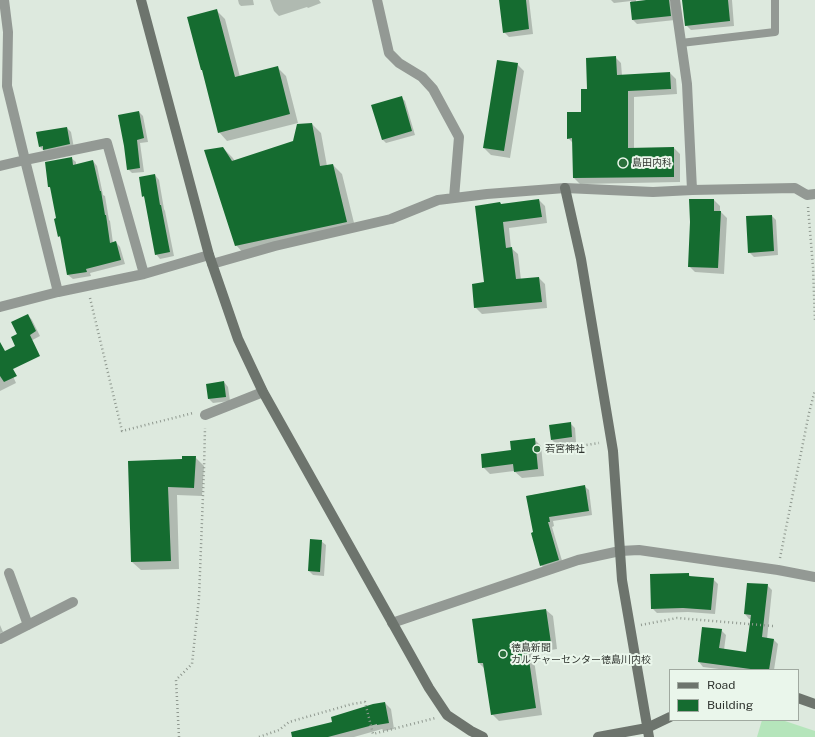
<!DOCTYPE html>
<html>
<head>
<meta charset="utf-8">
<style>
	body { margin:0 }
	#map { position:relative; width:815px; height:737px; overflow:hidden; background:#dde9de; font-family:"Public Sans",sans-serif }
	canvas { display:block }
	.legend { position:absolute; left:669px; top:669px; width:130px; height:52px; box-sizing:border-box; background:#eaf6eb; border:1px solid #a0a9a0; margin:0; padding:5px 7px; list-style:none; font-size:12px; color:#303530 }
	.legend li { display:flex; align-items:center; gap:8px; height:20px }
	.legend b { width:20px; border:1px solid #a0a9a0 }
</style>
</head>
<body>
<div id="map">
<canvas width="815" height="737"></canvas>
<ul class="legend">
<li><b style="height:5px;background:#6d746d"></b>Road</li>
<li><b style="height:11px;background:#156c30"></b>Building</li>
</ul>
</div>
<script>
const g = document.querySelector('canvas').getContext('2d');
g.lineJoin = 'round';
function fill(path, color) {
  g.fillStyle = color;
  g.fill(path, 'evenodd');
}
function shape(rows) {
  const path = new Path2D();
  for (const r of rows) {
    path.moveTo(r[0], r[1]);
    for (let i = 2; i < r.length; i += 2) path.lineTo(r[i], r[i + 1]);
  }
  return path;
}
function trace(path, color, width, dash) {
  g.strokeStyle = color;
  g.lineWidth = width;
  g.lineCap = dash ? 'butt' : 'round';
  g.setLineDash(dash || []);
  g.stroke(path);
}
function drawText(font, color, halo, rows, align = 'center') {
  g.font = font + ' "Public Sans","Noto Sans JP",sans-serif';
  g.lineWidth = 4;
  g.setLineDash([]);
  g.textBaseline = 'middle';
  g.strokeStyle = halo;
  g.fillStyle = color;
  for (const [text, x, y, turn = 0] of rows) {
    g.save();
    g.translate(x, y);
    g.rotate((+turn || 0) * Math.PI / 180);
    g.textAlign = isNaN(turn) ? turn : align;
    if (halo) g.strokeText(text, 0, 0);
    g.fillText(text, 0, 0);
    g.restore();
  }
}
const green = shape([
	[762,720,782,720,815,731,815,737,757,737]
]);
const shadow = shape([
	[238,0,253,0,254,5,241,6,239,4],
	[270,0,319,0,321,3,308,8,307,7,279,16,274,11],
	[500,0,529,0,533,34,509,37,504,32],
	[611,0,636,0,636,2,655,0,670,0,675,20,637,24,633,20,631,1,614,3],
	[683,0,732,0,734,26,691,30,686,25],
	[216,10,225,19,240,77,277,67,286,76,298,123,227,141,219,132],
	[615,57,621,63,622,76,670,73,676,79,677,94,634,97,634,149,674,148,680,154,680,182,580,184,574,178,573,143,568,138,582,113,588,90],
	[517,64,524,71,510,158,491,155,484,148],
	[401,97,405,101,415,135,386,143,382,139],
	[139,112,143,116,148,142,140,143,144,172,132,173,128,169],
	[312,124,321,133,327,166,333,165,342,174,356,231,245,255,236,245,223,148,232,157,235,161,294,142],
	[67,128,71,132,74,148,44,151,40,147],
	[71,158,76,162,76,165,93,161,97,166,103,195,105,196,109,220,110,221,113,243,116,242,120,247,125,264,90,273,91,276,73,279,68,275,61,239,59,236,57,219,51,188,49,187],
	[155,175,159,180,164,209,165,211,174,256,160,259,156,254,145,198,143,196],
	[539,200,545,206,547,223,509,228,511,248,518,254,521,280,539,278,545,284,547,308,482,314,475,307,486,283,502,205],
	[714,200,720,206,720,212,721,212,727,218,724,274,695,272,689,266],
	[772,216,776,220,778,255,754,257,749,252],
	[28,315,32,320,40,336,25,344],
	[0,362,8,365,16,383,0,391],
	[224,382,228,387,230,401,213,403,209,399],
	[570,423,575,428,576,442,556,444,552,440],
	[534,439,541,446,544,476,522,478,514,471,490,474,483,467],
	[195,457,204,466,202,496,177,495,179,569,141,570,132,562,129,462,183,460],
	[584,486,589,490,592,515,553,521,554,526,552,527,563,564,546,570,541,565,527,496],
	[321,541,326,545,324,576,313,575,309,571],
	[688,574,692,578,713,579,718,584,715,614,688,612,657,613,652,608],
	[767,585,772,590,767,639,774,640,778,644,774,670,730,669,730,670,727,670,703,667,699,662,721,630,726,635,724,650,747,653,752,619,749,619,745,614],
	[546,610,553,616,557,649,533,653,542,715,499,721,492,714,485,669,479,663],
	[0,625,3,632,0,633],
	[385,703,391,709,394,729,384,731,382,729,354,737,307,737,333,723]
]);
const building = shape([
	[499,0,526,0,529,29,503,33],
	[646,0,669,0,671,16,632,20,630,2],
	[682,0,728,0,730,21,685,26],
	[217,9,235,77,278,66,290,114,218,133,202,70,201,70,187,17],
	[616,56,617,75,670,72,671,89,628,91,628,148,674,147,674,177,573,178,572,138,567,139,567,112,581,112,581,89,587,89,586,58],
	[497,60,518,63,504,151,483,148],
	[402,96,412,131,382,140,371,105],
	[139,111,144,138,137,140,140,168,127,170,124,146,118,115],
	[312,123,320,166,333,164,347,222,235,246,204,150,223,147,232,161,293,141,297,124],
	[67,127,70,144,43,150,43,146,39,147,36,132],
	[72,157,73,165,93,160,100,191,101,191,105,215,106,215,110,243,116,241,121,260,86,269,87,272,67,275,60,236,58,237,54,219,56,218,50,187,48,187,45,162],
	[155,174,160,205,161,205,170,252,155,255,144,196,142,197,139,177],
	[539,199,542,217,503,222,506,248,512,247,516,279,539,277,542,302,474,308,472,284,484,282,475,206,500,202,501,204],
	[689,199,714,199,714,211,721,211,718,268,688,267,690,222],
	[772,215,774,251,748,253,746,216],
	[28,314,36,331,30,335,40,356,13,369,17,376,4,382,0,376,0,342,5,351,15,346,11,337,17,334,11,322],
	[224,381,226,397,208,399,206,384],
	[571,422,572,437,551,440,549,425],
	[535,438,538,469,514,472,513,464,482,468,481,454,511,450,510,441],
	[182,456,196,456,194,488,168,487,171,561,131,562,128,461,182,459],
	[585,485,589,511,549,517,550,522,548,522,559,560,540,566,531,533,533,532,526,496],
	[310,539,322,540,320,572,308,571],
	[689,573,689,576,714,578,711,610,683,608,651,609,650,574],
	[747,583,768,584,762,637,774,639,769,670,758,670,698,662,702,627,722,629,719,648,746,652,751,615,744,614],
	[546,609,551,643,527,646,536,708,491,715,483,663,478,663,472,619],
	[385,702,389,723,377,725,377,724,328,737,292,737,291,732,332,722,331,717,373,704]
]);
const path = shape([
	[808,207,813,267,815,321],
	[90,298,122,431,193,413],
	[547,451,599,443],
	[780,558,809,413,815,390],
	[641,625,677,618,773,626],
	[179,737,176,680,192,664,199,598,204,469,205,428],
	[259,737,279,730,289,722,352,704,365,702,373,734,435,718]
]);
const lane = shape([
	[681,43,775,32,775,0]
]);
const street = shape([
	[4,0,8,32,7,86,25,160,58,292],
	[377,0,389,53,399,63,422,77,433,89,459,137,454,198],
	[0,166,25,160,107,143,144,274],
	[692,190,795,188,807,195,815,194],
	[212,264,275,246,391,219,438,200,487,194,565,188,653,192,692,190,687,84,675,0],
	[0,307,58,292,144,274,209,255],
	[205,415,263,392],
	[9,573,28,625],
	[392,623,578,560,620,551,639,550,778,570,815,577],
	[0,639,73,602]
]);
const secondary = shape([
	[141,0,209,255,238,339,263,392,429,688,447,715,471,731,483,737],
	[565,188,581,259,613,451,622,580,649,737],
	[798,698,815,704],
	[598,737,647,728,670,717]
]);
const markers = [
	[623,163,5,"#2b703c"],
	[537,449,4,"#2b703c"],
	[503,654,4,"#2b703c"]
];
const poiNames = [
	["島田内科",632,163],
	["若宮神社",545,449],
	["徳島新聞",511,648],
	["カルチャーセンター徳島川内校",511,660]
];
fill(green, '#b5e5bb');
fill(shadow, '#0003');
fill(building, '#156c30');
trace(path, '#8f988f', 2.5, [1, 3]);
trace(lane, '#939994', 8);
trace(street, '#939994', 10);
trace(secondary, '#6d746d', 10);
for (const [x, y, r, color] of markers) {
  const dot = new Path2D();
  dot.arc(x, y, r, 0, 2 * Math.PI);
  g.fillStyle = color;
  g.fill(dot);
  trace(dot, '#eaf6eb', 1.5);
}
drawText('10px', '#303530', '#eaf6eb', poiNames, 'left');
</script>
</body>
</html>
